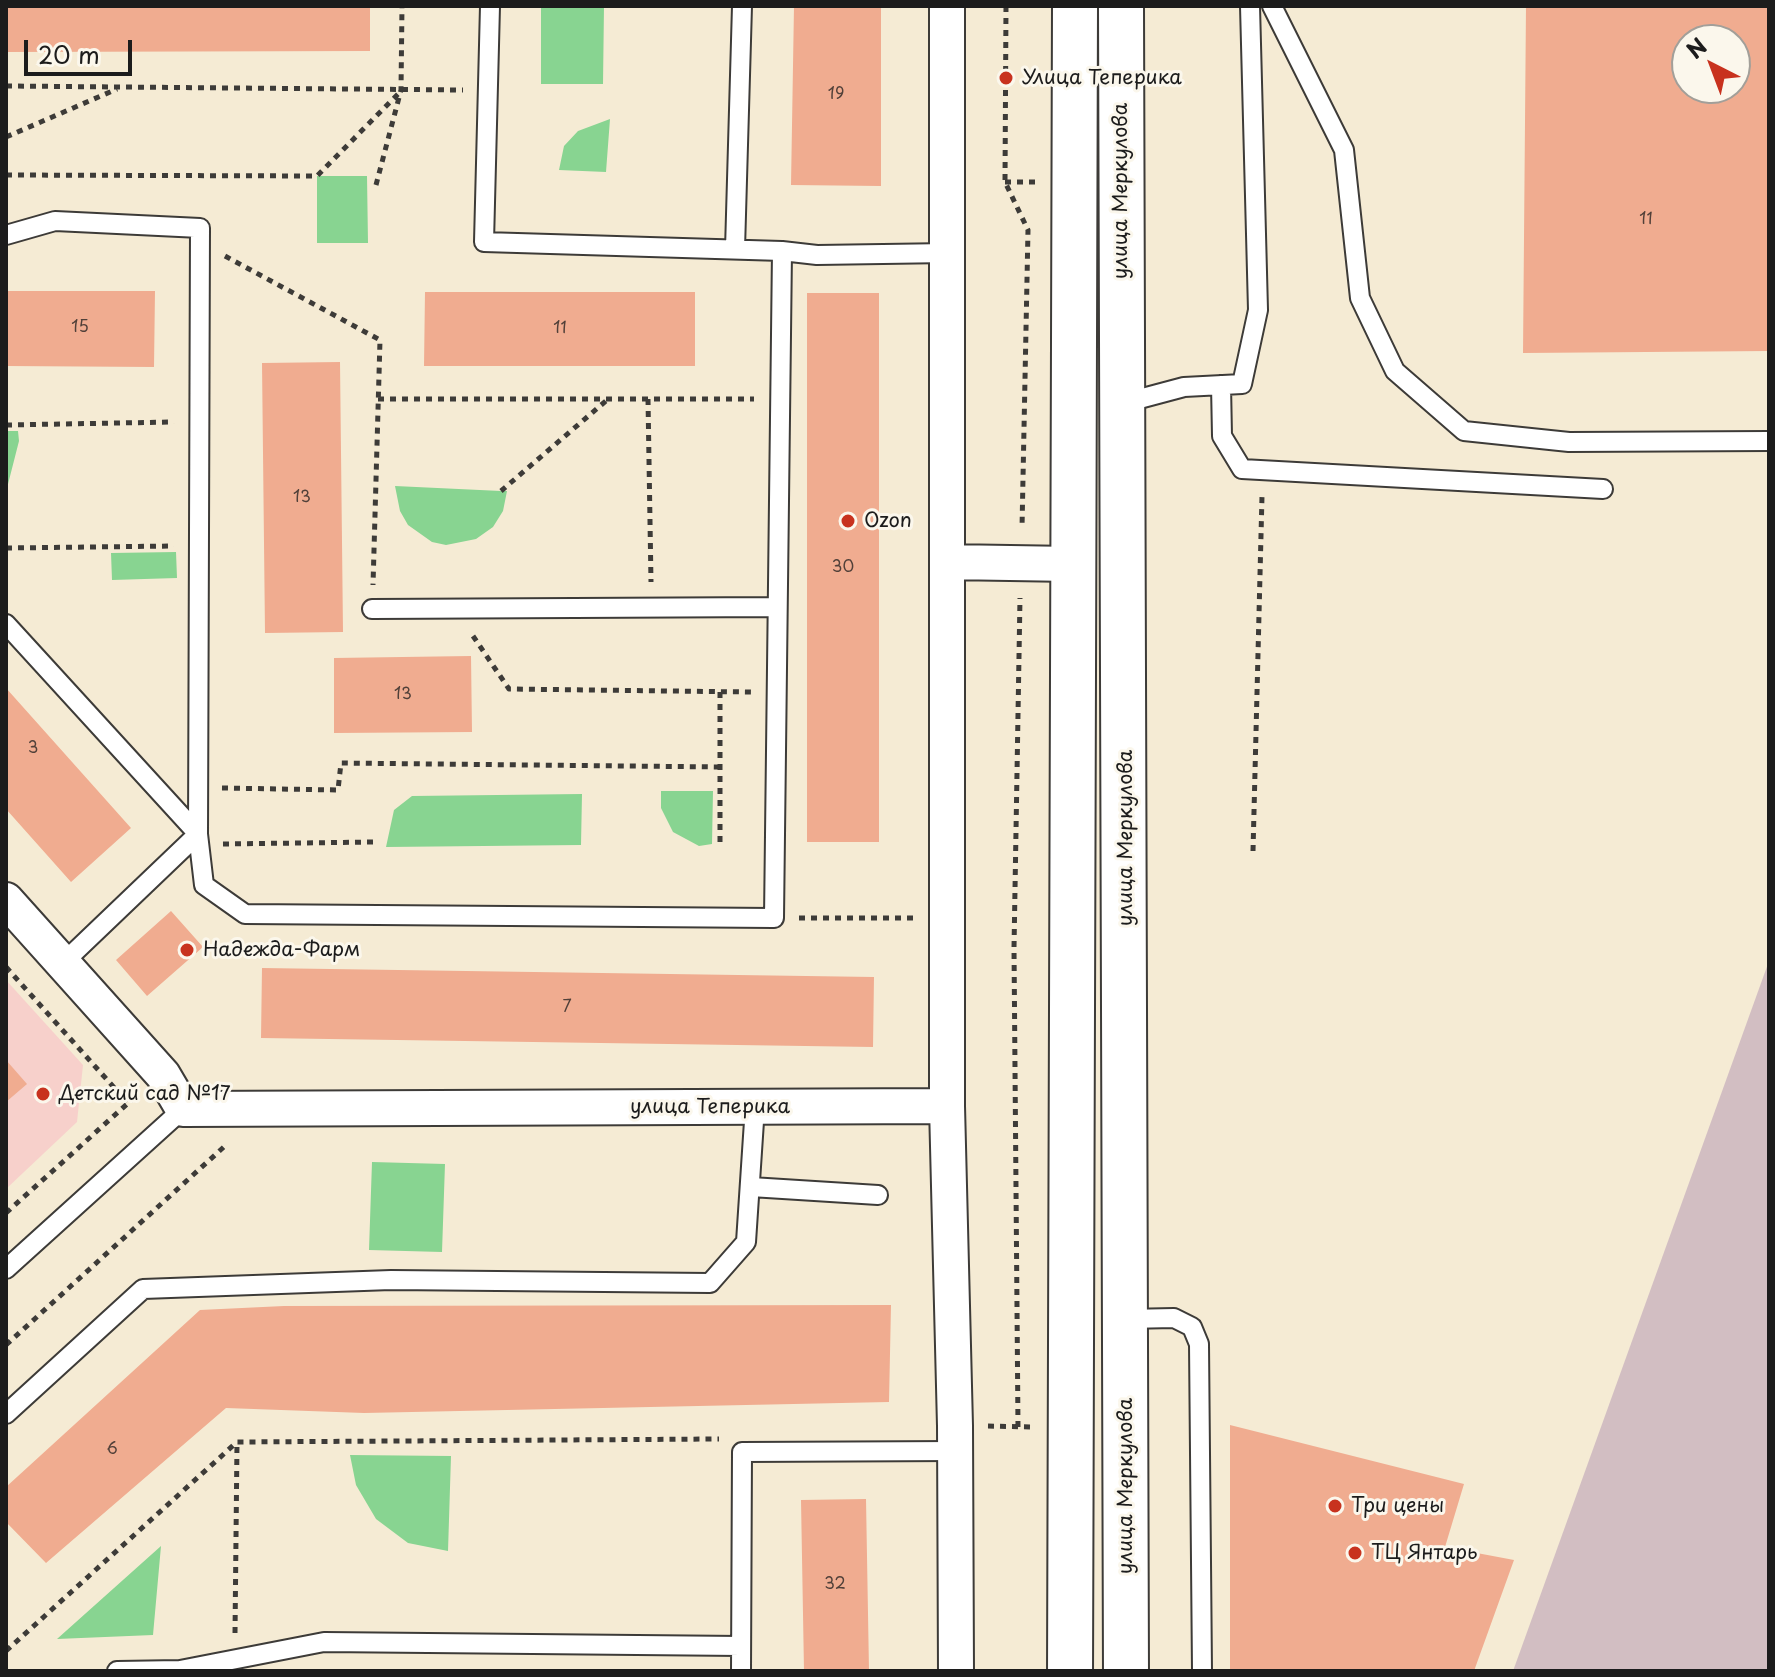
<!DOCTYPE html>
<html>
<head>
<meta charset="utf-8">
<style>
	body { margin:0 }
	#map { position:relative; width:1775px; height:1677px; overflow:hidden; background:#f5ebd4; font-family:"Playpen Sans",sans-serif }
	canvas { display:block }
	.frame { position:absolute; inset:0; border:8px solid #1c1c1c; pointer-events:none }
	.north { position:absolute; left:1671px; top:24px; width:80px; height:80px; box-sizing:border-box; background:#fbf7ec; border:2px solid #a29f99; border-radius:50%; rotate:318deg; font-size:22px; font-weight:700; line-height:32px; text-align:center; color:#1c1c1c }
	.north::after { content:''; display:block; margin:auto; width:28px; height:36px; background:#c8321e; clip-path:polygon(50% 0,100% 100%,50% 72%,0 100%) }
	.scale { position:absolute; left:24px; top:40px; width:108px; height:36px; box-sizing:border-box; border:4px solid #1c1c1c; border-top:0; padding-left:10px; font-size:24px; line-height:28px; white-space:nowrap; color:#1c1c1c; -webkit-text-stroke:6px #fbf7ec; paint-order:stroke }
</style>
</head>
<body>
<div id="map">
<canvas width="1775" height="1677"></canvas>
<div class="frame"></div>
<div class="north">N</div>
<div class="scale">20 m</div>
</div>
<script>
const g = document.querySelector('canvas').getContext('2d');
g.lineJoin = 'round';
function fill(path, color) {
  g.fillStyle = color;
  g.fill(path, 'evenodd');
}
function shape(rows) {
  const path = new Path2D();
  for (const r of rows) {
    path.moveTo(r[0], r[1]);
    for (let i = 2; i < r.length; i += 2) path.lineTo(r[i], r[i + 1]);
  }
  return path;
}
function trace(path, color, width, dash) {
  g.strokeStyle = color;
  g.lineWidth = width;
  g.lineCap = dash ? 'butt' : 'round';
  g.setLineDash(dash || []);
  g.stroke(path);
}
function drawText(font, color, halo, rows, align = 'center') {
  g.font = font + ' "Playpen Sans",sans-serif';
  g.lineWidth = 6;
  g.setLineDash([]);
  g.textBaseline = 'middle';
  g.strokeStyle = halo;
  g.fillStyle = color;
  for (const [text, x, y, turn = 0] of rows) {
    g.save();
    g.translate(x, y);
    g.rotate((+turn || 0) * Math.PI / 180);
    g.textAlign = isNaN(turn) ? turn : align;
    if (halo) g.strokeText(text, 0, 0);
    g.fillText(text, 0, 0);
    g.restore();
  }
}
const built = shape([
	[6,980,83,1065,77,1122,6,1189]
]);
const industrial = shape([
	[1769,961,1769,1671,1513,1671]
]);
const green = shape([
	[541,6,604,6,603,84,541,84],
	[610,119,606,172,559,170,564,146,578,131],
	[317,176,367,176,368,243,317,243],
	[6,431,18,431,19,441,6,492],
	[395,486,501,491,507,491,503,511,493,527,476,539,446,545,432,542,408,525,400,511],
	[176,552,177,578,112,580,111,553],
	[661,791,713,791,712,844,699,846,673,832,661,808],
	[582,794,581,845,386,847,394,810,412,796],
	[372,1162,445,1164,442,1252,369,1250],
	[350,1455,451,1456,448,1551,408,1543,376,1519,356,1485],
	[161,1546,153,1635,57,1639]
]);
const building = shape([
	[6,6,370,6,370,51,6,52],
	[794,6,881,6,881,186,791,185],
	[1526,6,1769,6,1769,351,1523,353],
	[1687,40,1735,40,1735,88,1687,88],
	[6,291,155,291,154,367,6,366],
	[425,292,695,292,695,366,424,366],
	[807,293,879,293,879,842,807,842],
	[340,362,343,632,265,633,262,363],
	[471,656,472,732,334,733,334,658],
	[6,688,131,828,71,882,6,809],
	[171,911,203,947,147,996,116,960],
	[262,968,874,977,873,1047,261,1038],
	[6,1060,27,1084,6,1102],
	[891,1305,889,1402,364,1413,226,1408,46,1563,6,1522,6,1487,200,1310,284,1306],
	[1230,1425,1464,1484,1445,1547,1514,1560,1474,1671,1230,1671],
	[866,1499,869,1671,804,1671,801,1500]
]);
const path = shape([
	[1006,6,1005,182,1028,230,1022,528],
	[6,86,463,90],
	[6,137,117,89],
	[6,175,317,176,401,91],
	[1005,182,1038,182],
	[376,185,401,90,402,6],
	[225,256,380,340,373,585],
	[378,399,754,399],
	[648,399,651,582],
	[6,425,174,422],
	[501,491,607,400],
	[6,548,174,546],
	[473,636,509,689,751,692],
	[720,692,720,847],
	[222,788,338,790,341,763,720,767],
	[223,844,374,842],
	[1253,851,1262,496],
	[799,918,913,918],
	[6,967,127,1102],
	[6,1213,136,1096],
	[6,1345,226,1145],
	[988,1426,1034,1427],
	[1018,1427,1014,948,1020,598],
	[235,1633,237,1443],
	[6,1651,237,1442,719,1439]
]);
const service = shape([
	[490,6,484,242,782,251],
	[1272,6,1344,150,1360,298,1395,371,1464,431,1569,442,1769,441],
	[6,235,55,221,200,228,198,834,63,963],
	[735,249,742,6],
	[1221,385,1222,436,1242,469,1603,489],
	[1124,403,1184,387,1242,384,1258,310,1250,6],
	[372,609,776,607],
	[6,624,198,834,204,885,245,914,774,918,782,251,817,255,949,253],
	[751,1187,878,1195],
	[6,1269,183,1109],
	[1126,1319,1174,1318,1192,1327,1199,1344,1202,1671],
	[6,1414,143,1289,391,1280,710,1283,746,1242,755,1106],
	[117,1671,180,1670,324,1642,741,1646],
	[741,1671,742,1452,956,1451]
]);
const minor = shape([
	[948,562,1072,564],
	[6,900,163,1075,183,1109,947,1106,955,1426,956,1671],
	[947,1106,947,6]
]);
const tertiary = shape([
	[1121,6,1126,1671],
	[1070,1671,1075,6]
]);
const markers = [
	[1006,78,8,"#c8321e"],
	[848,521,8,"#c8321e"],
	[187,950,8,"#c8321e"],
	[43,1094,8,"#c8321e"],
	[1335,1506,8,"#c8321e"],
	[1355,1553,8,"#c8321e"]
];
const numberNames = [
	["19",836,95],
	["11",1646,220],
	["15",80,328],
	["11",560,329],
	["13",302,498],
	["30",843,568],
	["13",403,695],
	["3",33,749],
	["7",567,1008],
	["6",112,1450],
	["32",835,1585]
];
const poiNames = [
	["Улица Теперика",1022,78],
	["Ozon",864,521],
	["Надежда-Фарм",203,950],
	["Детский сад №17",59,1094],
	["Три цены",1351,1506],
	["ТЦ Янтарь",1371,1553]
];
const streetNames = [
	["улица Меркулова",1121,191,-90],
	["улица Меркулова",1126,838,-90],
	["улица Теперика",710,1107],
	["улица Меркулова",1126,1486,-90]
];
fill(built, '#f7d0cb');
fill(industrial, '#d2bec2');
fill(green, '#88d491');
fill(building, '#f0ac90');
trace(service, '#3d3b38', 22);
trace(minor, '#3d3b38', 38);
trace(tertiary, '#3d3b38', 48);
trace(path, '#3d3b38', 5, [6, 6]);
trace(service, '#fff', 18);
trace(minor, '#fff', 34);
trace(tertiary, '#fff', 44);
for (const [x, y, r, color] of markers) {
  const dot = new Path2D();
  dot.arc(x, y, r, 0, 2 * Math.PI);
  g.fillStyle = color;
  g.fill(dot);
  trace(dot, '#fbf7ec', 3);
}
drawText('16px', '#514039', null, numberNames);
drawText('20px', '#1c1c1c', '#fbf7ec', poiNames, 'left');
drawText('20px', '#1c1c1c', '#fbf7ec', streetNames);
</script>
</body>
</html>
